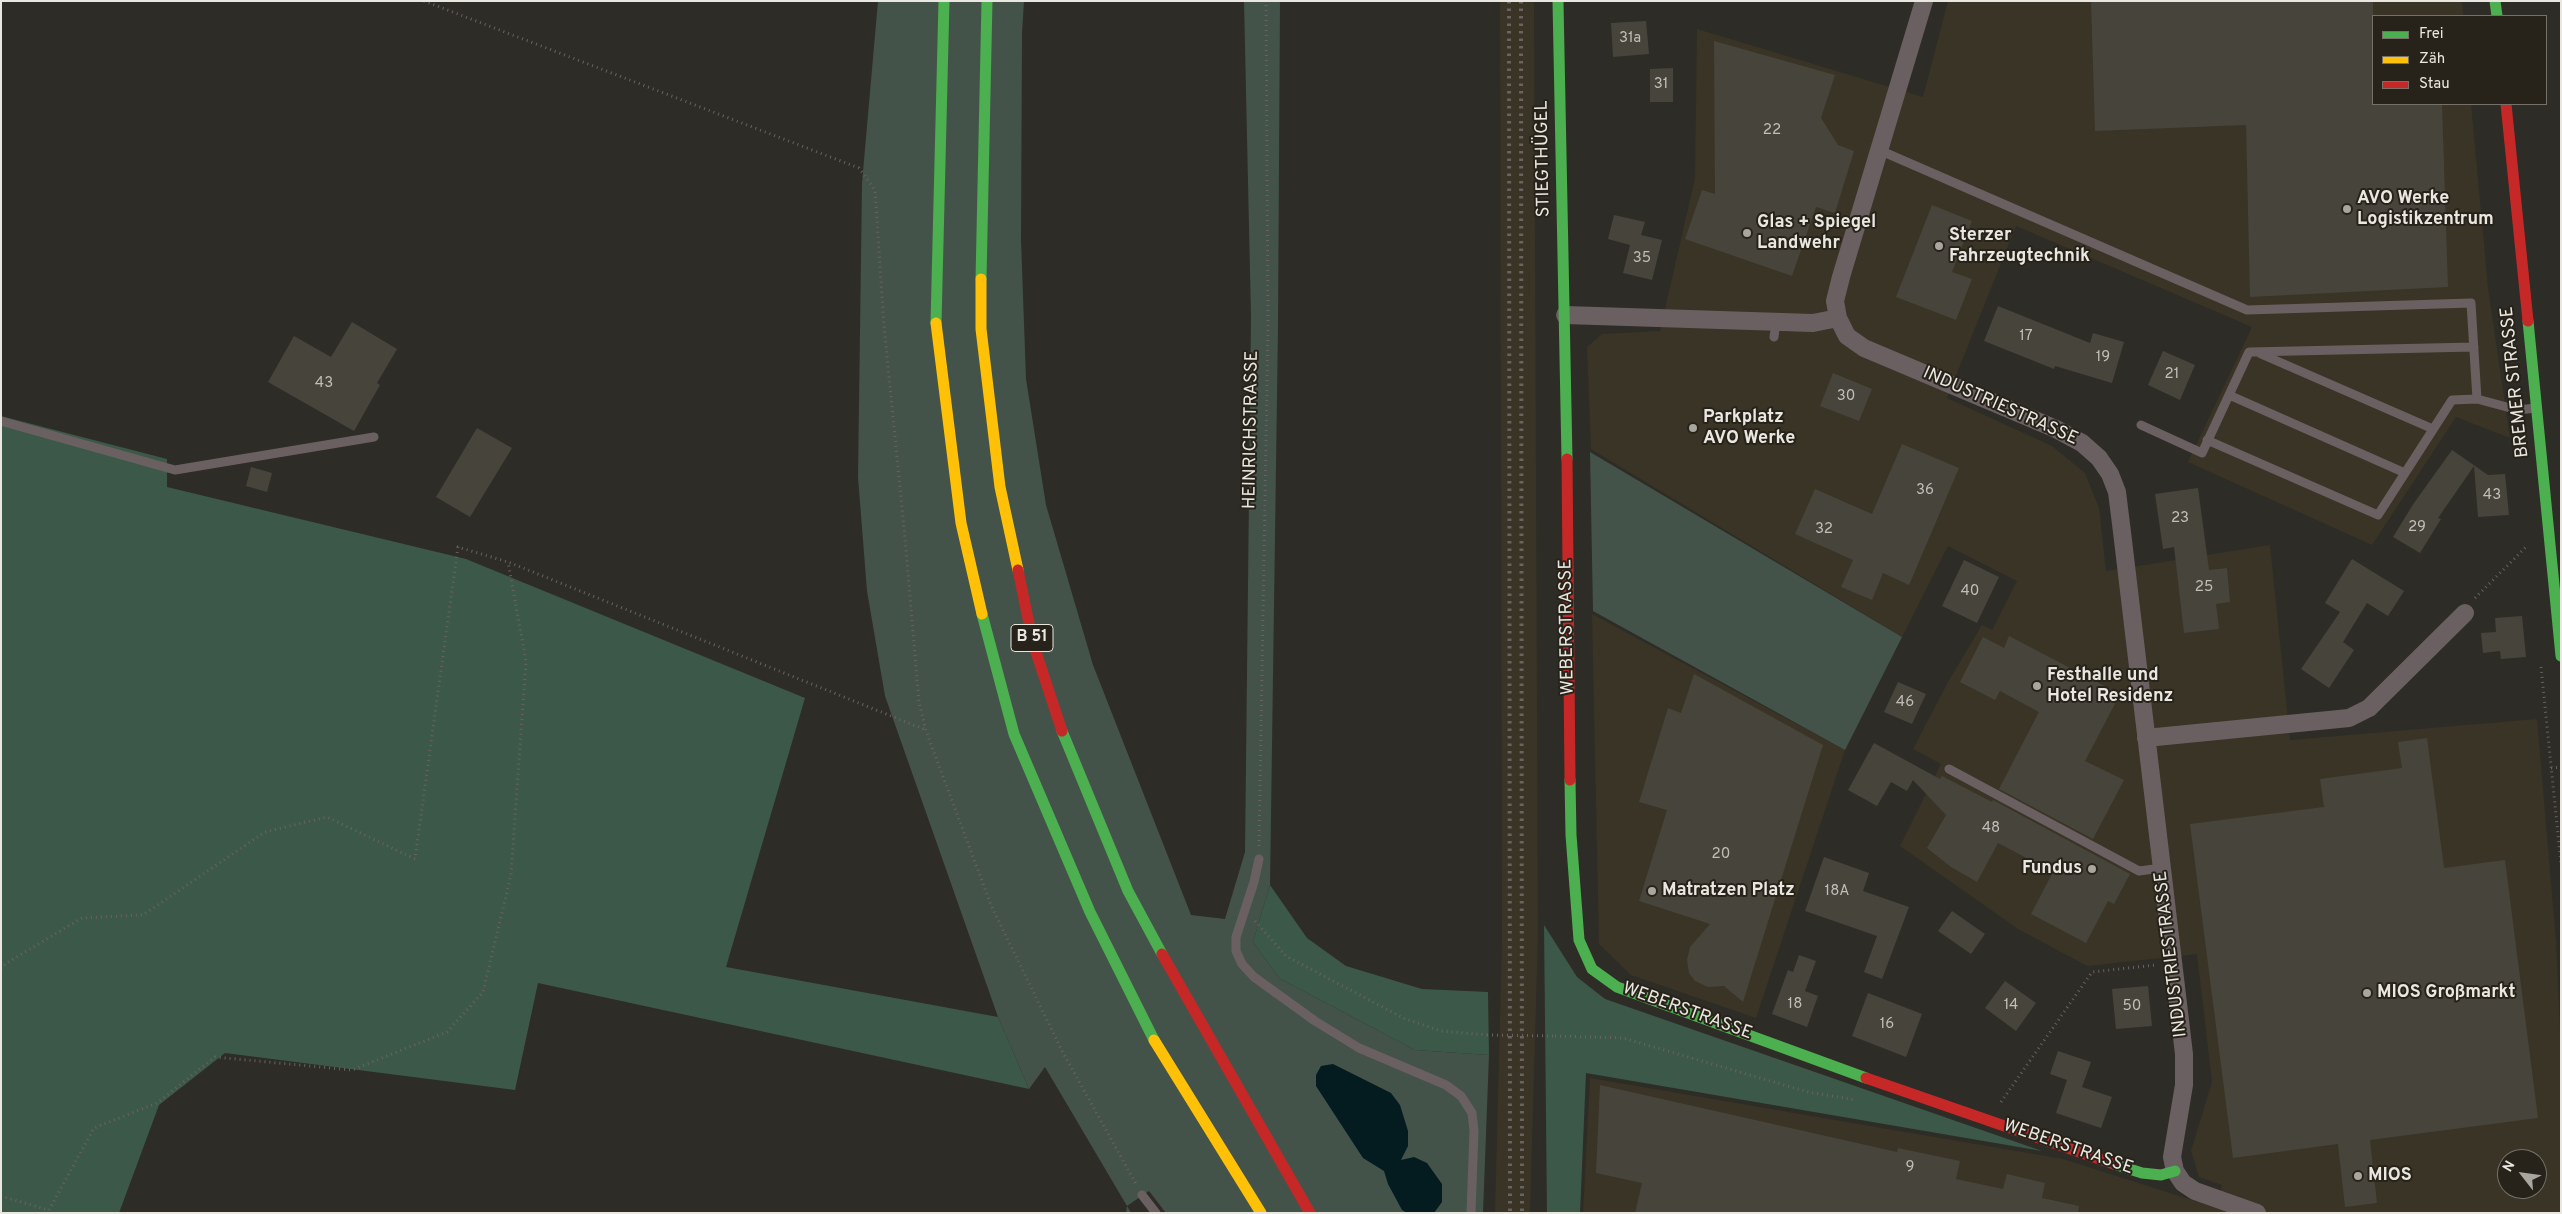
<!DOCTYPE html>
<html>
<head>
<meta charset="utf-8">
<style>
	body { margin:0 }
	#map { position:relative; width:2562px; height:1214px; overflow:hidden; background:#2e2c26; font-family:Overpass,sans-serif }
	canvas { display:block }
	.frame { position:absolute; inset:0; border:2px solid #e9e7e0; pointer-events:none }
	.legend { position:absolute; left:2372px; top:15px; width:175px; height:90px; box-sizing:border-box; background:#27231a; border:1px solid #757169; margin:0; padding:6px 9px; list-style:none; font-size:15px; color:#e9e7e0 }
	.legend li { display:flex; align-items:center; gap:10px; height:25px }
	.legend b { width:25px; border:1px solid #757169 }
	.north { position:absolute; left:2497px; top:1149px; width:50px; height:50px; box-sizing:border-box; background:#27231a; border:1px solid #757169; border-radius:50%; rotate:300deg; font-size:14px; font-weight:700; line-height:20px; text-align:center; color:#e9e7e0 }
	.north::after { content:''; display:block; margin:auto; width:18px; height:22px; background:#a8a69f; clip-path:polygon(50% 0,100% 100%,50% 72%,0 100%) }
</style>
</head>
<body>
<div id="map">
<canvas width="2562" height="1214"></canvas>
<div class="frame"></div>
<ul class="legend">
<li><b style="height:6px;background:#4caf50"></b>Frei</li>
<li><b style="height:6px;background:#ffc107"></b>Zäh</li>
<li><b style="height:6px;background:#c62828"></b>Stau</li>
</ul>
<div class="north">N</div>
</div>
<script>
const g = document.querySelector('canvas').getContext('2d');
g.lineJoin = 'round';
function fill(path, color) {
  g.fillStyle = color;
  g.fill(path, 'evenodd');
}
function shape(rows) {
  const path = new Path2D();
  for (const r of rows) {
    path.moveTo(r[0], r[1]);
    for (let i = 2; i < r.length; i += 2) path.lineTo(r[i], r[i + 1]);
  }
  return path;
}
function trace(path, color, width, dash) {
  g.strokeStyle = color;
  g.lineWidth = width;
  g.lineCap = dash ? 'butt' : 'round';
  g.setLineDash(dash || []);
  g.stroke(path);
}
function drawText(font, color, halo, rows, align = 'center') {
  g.font = font + ' Overpass,sans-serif';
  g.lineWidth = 4;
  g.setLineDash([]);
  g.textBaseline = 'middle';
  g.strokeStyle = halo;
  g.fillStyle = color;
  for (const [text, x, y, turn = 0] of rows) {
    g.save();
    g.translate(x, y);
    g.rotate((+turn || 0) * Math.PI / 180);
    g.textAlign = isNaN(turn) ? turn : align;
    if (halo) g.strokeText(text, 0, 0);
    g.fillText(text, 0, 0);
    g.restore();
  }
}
const built = shape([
	[1500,1,1534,1,1538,934,1530,1213,1495,1213,1502,940],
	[1948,1,2462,1,2463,16,2373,16,2373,104,2471,104,2488,288,2510,438,2456,417,2372,545,2188,462,2252,327,2016,226,1947,398,2052,446,2085,473,2099,508,2106,571,2270,545,2290,740,2537,719,2556,941,2561,1053,2561,1213,1583,1213,1590,1078,2063,1159,2217,1208,2222,1185,2199,1177,2191,1151,2212,1082,2197,954,2087,966,2018,929,1900,846,1941,764,1913,749,1948,682,1982,625,1992,630,2017,581,1948,546,1902,637,1591,449,1587,347,1602,334,1660,331,1695,178,1697,29,1923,97],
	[2507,1159,2537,1159,2537,1189,2507,1189],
	[1592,614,1845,750,1756,1018,1631,975,1599,944]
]);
const green = shape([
	[878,1,1024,1,1022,33,1021,240,1026,379,1046,505,1093,665,1191,915,1225,919,1245,852,1251,317,1244,1,1280,1,1278,326,1270,885,1253,942,1279,978,1415,1050,1489,1055,1483,1213,1166,1213,1149,1191,1127,1206,1131,1213,1126,1213,1127,1206,1045,1067,1029,1089,998,1017,885,696,867,591,858,477,862,183],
	[1590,452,1902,637,1845,750,1593,611]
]);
const forest = shape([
	[1,416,167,459,167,487,466,559,805,698,726,967,998,1017,1029,1089,538,983,515,1090,225,1053,159,1105,119,1213,1,1213],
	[1270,885,1307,938,1346,966,1422,989,1488,992,1489,1055,1415,1050,1279,978,1253,942],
	[1544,925,1577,977,1605,999,2042,1151,1586,1073,1580,1213,1547,1213]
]);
const water = shape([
	[1333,1064,1391,1093,1400,1105,1408,1131,1408,1146,1401,1160,1414,1157,1427,1163,1442,1184,1442,1202,1434,1213,1407,1213,1402,1210,1388,1184,1384,1171,1363,1158,1316,1086,1316,1075,1321,1066]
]);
const building = shape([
	[2091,1,2373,1,2373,104,2442,104,2448,287,2250,297,2246,125,2095,131],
	[1646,21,1649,54,1613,57,1611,23],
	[1714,41,1835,75,1821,118,1838,145,1854,151,1835,213,1816,207,1792,276,1685,239,1702,190,1715,194],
	[1673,68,1673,102,1650,102,1650,69],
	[1932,205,1972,221,1952,272,1972,279,1956,320,1896,297],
	[1614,215,1645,222,1641,235,1662,240,1652,280,1623,273,1630,245,1608,239],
	[1998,306,2090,343,2093,333,2124,342,2112,383,2055,366,2054,369,1984,341],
	[352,322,397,349,377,383,380,385,354,431,268,382,294,336,331,357],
	[2163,351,2195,365,2180,400,2148,385],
	[1833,373,1872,389,1859,421,1820,406],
	[477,428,512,448,470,517,436,497],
	[1902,444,1959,468,1909,585,1883,573,1872,600,1841,587,1853,560,1795,534,1815,489,1872,514],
	[2452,450,2488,475,2505,474,2509,515,2478,517,2474,466,2438,518,2441,519,2420,553,2393,537,2414,503],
	[251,467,272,473,267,492,246,486],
	[2198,488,2209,570,2227,568,2230,602,2216,604,2219,629,2184,633,2174,547,2163,549,2155,494],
	[2352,559,2404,591,2388,616,2367,603,2343,642,2354,650,2329,688,2301,669,2340,612,2325,603],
	[1964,560,1999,577,1977,623,1942,606],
	[2522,616,2526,657,2501,659,2500,651,2483,653,2481,633,2496,632,2495,618],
	[2009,636,2120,694,2085,761,2124,780,2093,839,1999,789,2039,712,2000,691,1995,700,1960,682,1983,637,2004,648],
	[1694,674,1823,745,1743,1002,1724,986,1708,987,1695,981,1689,973,1687,960,1690,947,1710,924,1639,901,1667,810,1639,802,1668,708,1681,713],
	[1898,682,1926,694,1912,724,1884,712],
	[2427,738,2444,868,2505,860,2538,1118,2370,1140,2377,1203,2345,1207,2338,1144,2233,1158,2190,824,2324,807,2320,779,2402,768,2398,742],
	[1874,743,1940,779,1942,776,1992,802,1993,800,2130,874,2114,904,2108,901,2086,943,2031,914,2053,872,1998,843,1977,882,1951,867,1927,848,1946,815,1913,780,1907,791,1891,782,1877,806,1848,790],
	[1824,857,1869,873,1863,891,1909,907,1882,979,1864,972,1877,936,1805,911],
	[1952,911,1985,934,1971,954,1938,931],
	[1799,955,1816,961,1805,991,1818,996,1807,1027,1772,1014,1788,970,1793,972],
	[2005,981,2036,1003,2016,1031,1985,1008],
	[2148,986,2152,1026,2116,1029,2112,989],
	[1868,993,1922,1014,1906,1057,1852,1036],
	[2058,1051,2091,1062,2082,1087,2112,1097,2101,1128,2056,1113,2067,1080,2050,1074],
	[1600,1085,1897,1152,1898,1148,1960,1161,1956,1179,2003,1189,2007,1174,2045,1183,2042,1198,2079,1206,2078,1213,1635,1213,1642,1183,1596,1173]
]);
const path = shape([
	[424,1,859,168,875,190,884,326,905,538,919,702,926,731,991,905,1061,1049,1136,1184],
	[2475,598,2527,546],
	[2541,667,2561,864],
	[2551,768,2561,767],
	[1259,846,1268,326,1266,1],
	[1255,921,1286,956,1403,1018,1441,1031,1487,1035],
	[1,969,5,964,82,918,143,915,265,832,327,817,415,859,458,547,508,562,926,730],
	[1555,1036,1623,1038,1808,1092,1856,1100],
	[2001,1102,2092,972,2156,965],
	[1,1196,49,1210,94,1128,157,1103,215,1057,352,1070,447,1032,483,992,511,875,526,661,508,562]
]);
const lane = shape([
	[1879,150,2247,310,2471,303,2477,399,2518,410,2536,408],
	[1774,337,1776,322],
	[2261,354,2433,429],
	[2229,395,2405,473],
	[1,421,175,470,374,437],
	[2141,425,2202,453,2249,352,2474,347],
	[2207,440,2378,515,2452,400,2477,399],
	[1949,769,2139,871,2162,868],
	[1259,859,1254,882,1236,937,1236,951,1242,964,1254,977,1315,1021,1359,1048,1446,1085,1461,1096,1472,1113,1474,1131,1471,1213],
	[1142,1195,1156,1213]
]);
const street = shape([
	[1924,1,1841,277,1835,301,1838,318,1847,336,1864,348,2056,429,2082,443,2099,458,2110,474,2117,492,2122,532,2184,1054,2184,1085,2172,1157,2175,1171,2183,1183,2195,1191,2257,1213],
	[1565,315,1813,323,1838,318],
	[2146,738,2349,718,2369,708,2465,613]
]);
const fast = shape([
	[1558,1,1567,459],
	[2495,1,2497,16],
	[981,279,987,1],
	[2528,321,2561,656],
	[936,323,944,1],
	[982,614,1014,734,1090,912,1154,1040],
	[1062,731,1128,891,1162,954],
	[1570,780,1571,835,1579,940,1592,969,1617,987,1866,1078],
	[2114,1164,2142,1173,2161,1175,2175,1171]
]);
const slow = shape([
	[981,279,981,329,1000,487,1018,570],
	[936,323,961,523,982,614],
	[1154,1040,1261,1213]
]);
const jam = shape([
	[2506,104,2528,321],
	[1567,459,1570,780],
	[1018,570,1033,643,1062,731],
	[1162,954,1310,1213],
	[1866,1078,2114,1164]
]);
const rail = shape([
	[1509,1,1510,1213],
	[1521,1,1522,1213]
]);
const pathBridge = shape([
	[1487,1035,1555,1036]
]);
const markers = [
	[2347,209,5,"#a8a69f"],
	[1747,233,5,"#a8a69f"],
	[1939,246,5,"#a8a69f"],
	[1693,428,5,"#a8a69f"],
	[2037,686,5,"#a8a69f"],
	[2092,869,5,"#a8a69f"],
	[1652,891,5,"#a8a69f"],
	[2367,993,5,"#a8a69f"],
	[2358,1176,5,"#a8a69f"]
];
const numberNames = [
	["31a",1630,39],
	["31",1661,85],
	["22",1772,131],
	["35",1642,259],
	["17",2026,337],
	["19",2103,358],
	["21",2172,375],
	["43",324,384],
	["30",1846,397],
	["36",1925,491],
	["43",2492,496],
	["23",2180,519],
	["29",2417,528],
	["32",1824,530],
	["25",2204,588],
	["40",1970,592],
	["46",1905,703],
	["48",1991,829],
	["20",1721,855],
	["18A",1837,892],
	["18",1795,1005],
	["14",2011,1006],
	["50",2132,1007],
	["16",1887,1025],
	["9",1910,1168]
];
const shields = [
	[1032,638,42]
];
const shieldNames = [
	["B 51",1032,638]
];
const streetNames = [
	["STIEGTHÜGEL",1544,159,-91],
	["BREMER STRASSE",2516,382,-96],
	["INDUSTRIESTRASSE",2000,407,24],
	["HEINRICHSTRASSE",1252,430,-89],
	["WEBERSTRASSE",1568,627,-91],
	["INDUSTRIESTRASSE",2172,954,-97],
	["WEBERSTRASSE",1687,1012,20],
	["WEBERSTRASSE",2068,1148,19]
];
const poiNames = [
	["AVO Werke",2357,199],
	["Logistikzentrum",2357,220],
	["Glas + Spiegel",1757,223],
	["Landwehr",1757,244],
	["Sterzer",1949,236],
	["Fahrzeugtechnik",1949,257],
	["Parkplatz",1703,418],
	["AVO Werke",1703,439],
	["Festhalle und",2047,676],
	["Hotel Residenz",2047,697],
	["Fundus",2082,869,"right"],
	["Matratzen Platz",1662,891],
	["MIOS Großmarkt",2377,993],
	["MIOS",2368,1176]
];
fill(built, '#393425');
fill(green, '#435349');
fill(forest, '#3c5849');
fill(water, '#041c1f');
fill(building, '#47443c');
trace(path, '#6a6262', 3, [1, 4]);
trace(lane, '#6a6062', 9);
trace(street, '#6a6062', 18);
trace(fast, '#4caf50', 11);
trace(slow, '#ffc107', 11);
trace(jam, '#c62828', 11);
trace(rail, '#6a6362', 4, [2.5, 5]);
trace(pathBridge, '#6a6262', 3, [1, 4]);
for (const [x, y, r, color] of markers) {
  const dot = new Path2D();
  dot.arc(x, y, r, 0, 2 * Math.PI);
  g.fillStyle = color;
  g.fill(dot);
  trace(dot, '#27231a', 2);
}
drawText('15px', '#c0beb7', null, numberNames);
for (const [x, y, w] of shields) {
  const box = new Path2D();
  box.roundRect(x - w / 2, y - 13.5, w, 27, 4);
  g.fillStyle = '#27231a';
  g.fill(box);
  trace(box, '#e9e7e0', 1);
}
drawText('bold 16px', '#e9e7e0', null, shieldNames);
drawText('18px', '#e9e7e0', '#27231a', streetNames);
drawText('bold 18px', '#e9e7e0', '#27231a', poiNames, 'left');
</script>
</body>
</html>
